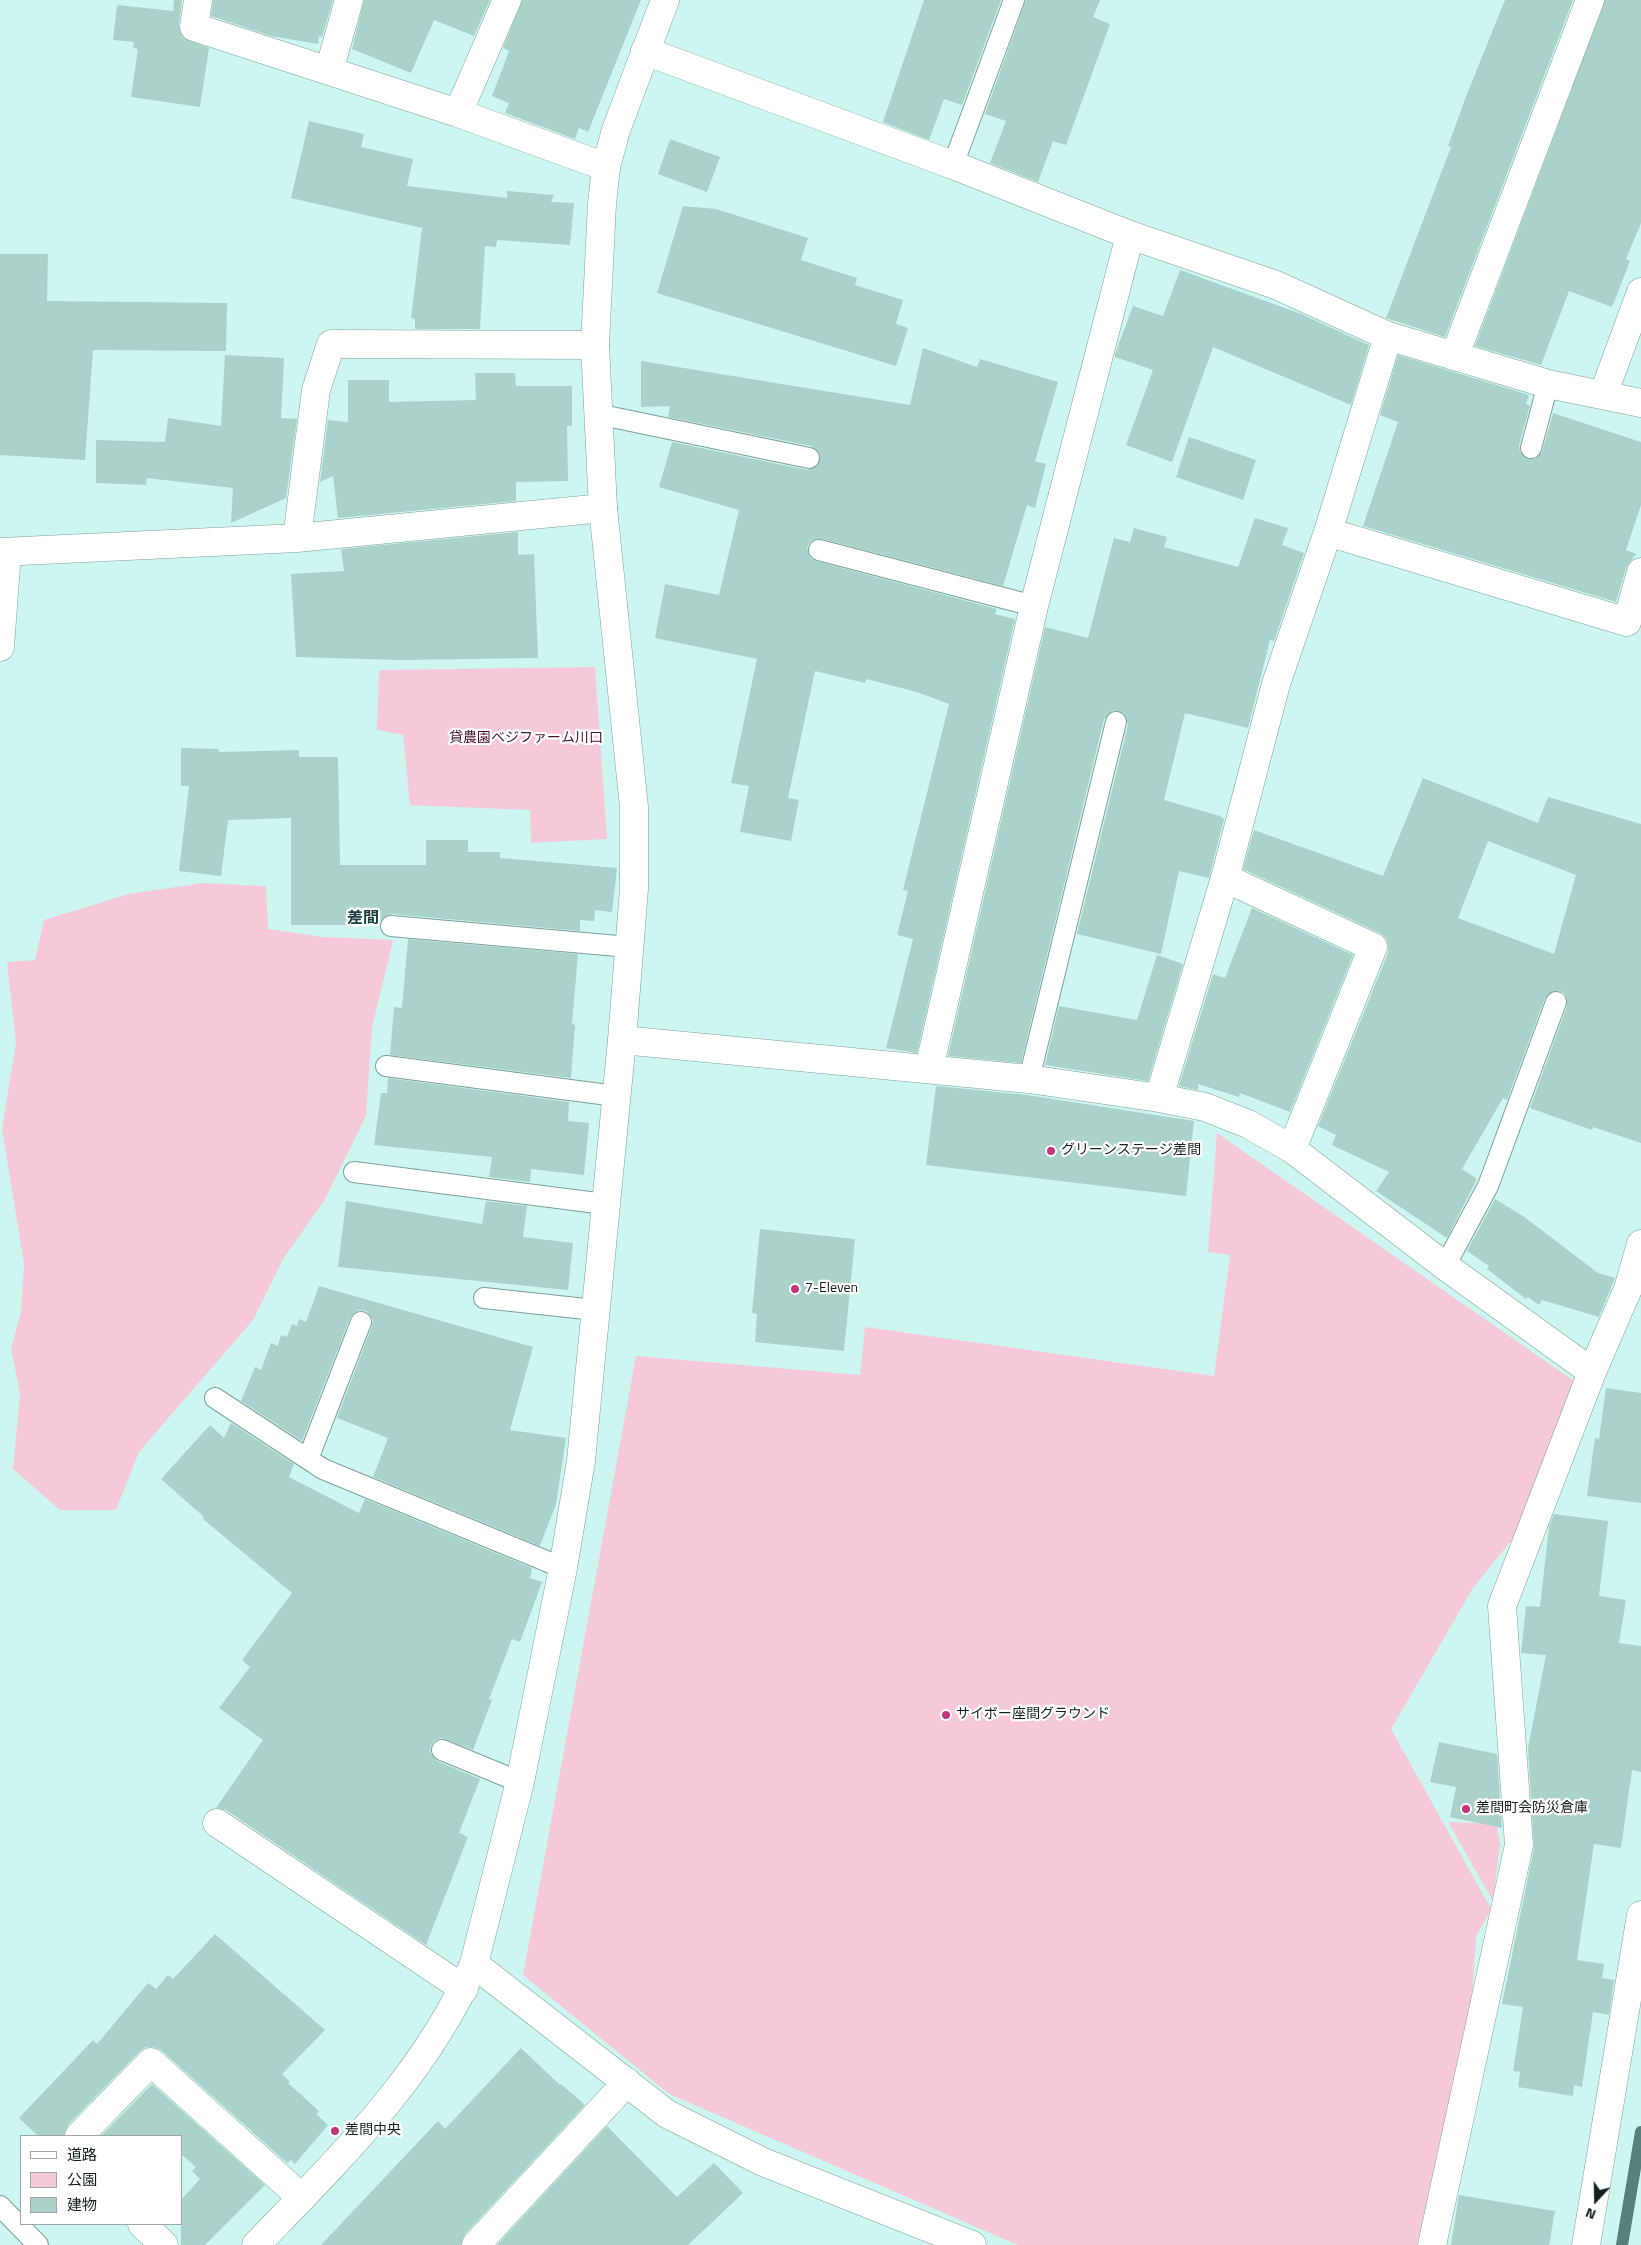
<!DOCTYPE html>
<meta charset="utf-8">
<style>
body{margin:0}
#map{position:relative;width:1641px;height:2245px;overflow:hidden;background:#cef6f0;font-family:"Titillium Web","Noto Sans JP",sans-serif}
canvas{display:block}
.legend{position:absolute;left:20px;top:2135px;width:162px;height:90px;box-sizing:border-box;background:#fff;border:1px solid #a0a6a5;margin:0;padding:6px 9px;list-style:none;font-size:15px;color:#12211f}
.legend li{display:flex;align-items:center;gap:10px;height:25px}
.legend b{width:25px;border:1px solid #a0a6a5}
.north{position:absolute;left:1571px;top:2175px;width:50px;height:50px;-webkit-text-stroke:4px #fff;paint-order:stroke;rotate:201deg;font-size:14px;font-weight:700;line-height:20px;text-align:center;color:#12211f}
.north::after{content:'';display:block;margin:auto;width:18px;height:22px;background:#12211f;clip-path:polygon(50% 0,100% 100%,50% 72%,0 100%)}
</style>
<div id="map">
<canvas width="1641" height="2245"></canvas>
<ul class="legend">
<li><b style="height:6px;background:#fff"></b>道路</li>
<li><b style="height:14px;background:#f5c9d9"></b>公園</li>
<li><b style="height:14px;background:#aad2cb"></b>建物</li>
</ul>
<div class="north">N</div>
</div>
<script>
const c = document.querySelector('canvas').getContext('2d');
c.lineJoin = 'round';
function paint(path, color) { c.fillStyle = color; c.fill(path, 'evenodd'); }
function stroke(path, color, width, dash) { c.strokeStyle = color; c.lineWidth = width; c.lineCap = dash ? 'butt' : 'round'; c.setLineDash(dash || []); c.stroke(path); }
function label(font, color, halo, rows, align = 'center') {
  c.font = font + ' "Titillium Web","Noto Sans JP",sans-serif'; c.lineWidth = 4.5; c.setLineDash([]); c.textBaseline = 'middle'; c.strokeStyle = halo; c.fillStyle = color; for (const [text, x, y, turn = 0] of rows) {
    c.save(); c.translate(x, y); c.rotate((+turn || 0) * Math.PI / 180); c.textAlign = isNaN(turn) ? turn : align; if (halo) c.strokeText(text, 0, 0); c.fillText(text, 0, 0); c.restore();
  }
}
paint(new Path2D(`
 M595,667L607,839L531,843L530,810L410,805L403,735L377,730L379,670Z
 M203,883L266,886L268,929L323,937L393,940L372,1028L366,1116L324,1201L283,1259L253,1320L139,1452L116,1510H60L13,1469L20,1394L11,1348L21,1312L24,1264L2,1129L16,1043L7,962L35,960L44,920L129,894Z
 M1217,1133L1574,1381L1514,1537L1473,1588L1391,1729L1491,1909L1476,1937L1470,2023L1417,2245H1018L669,2094L523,1975L636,1356L860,1375L865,1327L1214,1376L1230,1255L1208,1252Z
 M1448,1822L1497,1824L1500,1844L1493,1901Z`), '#f5c9d9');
stroke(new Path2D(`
 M1622,2245L1641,2132`), '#568079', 12);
paint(new Path2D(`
 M174,0H182L179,25L183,38L209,48L200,107L131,97L138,49L133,48L134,42L113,40L117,5L173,11Z
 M213,0H333L322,37L319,36L318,44L271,36L211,16Z
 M364,0H490L474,36L434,20L411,73L352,49Z
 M522,0H641L588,132L579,128L575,139L505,113L509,103L492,96L509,51L503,48Z
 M924,0H1001L962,105L944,99L929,140L883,122Z
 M1026,0H1100L1093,17L1110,24L1066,145L1053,141L1038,182L990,163L1006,121L985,114Z
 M1505,0H1573L1445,337L1386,318L1451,147L1448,146L1467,94Z
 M1605,0H1641V223L1626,259L1630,261L1612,307L1569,291L1541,365L1475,346Z
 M309,121L364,134L361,147L413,159L407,186L507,198V191L554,195L551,202L574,203L570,245L497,240L496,247L485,246L480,329H415V319L411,318L422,228L291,198Z
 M670,139L720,157L707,192L658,174Z
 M683,206L716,209L808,238L801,260L857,278L855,285L903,300L896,324L908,328L896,366L657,293Z
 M0,254H48L47,301L227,303L226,351L93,350L85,460L0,455Z
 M1180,270L1301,314L1369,345L1351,405L1213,347L1172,462L1126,445L1153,370L1115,357V354L1133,306L1163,316Z
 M923,348L977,367L980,359L1058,382L1035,461L1046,464L1035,508L1027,505L1003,586L822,539L811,541L807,547L810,558L816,561L997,609L995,614L1015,619L917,1053L886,1048L913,939L897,935L908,891L903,890L949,704L917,692L866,679L865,683L815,671L788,798L799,800L791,841L740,832L749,786L731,783L757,659L655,638L665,584L719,595L739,510L659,487L672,442L807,470L817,466L820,455L811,446L668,417L670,406L641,407V361L910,405Z
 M225,355L284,358L281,418L297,419L286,498L231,523L233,488L147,478L146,485L96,483V440L165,442L168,418L221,426Z
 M1398,355L1529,395L1526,404L1530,406L1519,445L1520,452L1528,459H1535L1542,452L1553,413L1641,442V505L1626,550L1636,554L1626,568L1616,602L1363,526L1398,422L1380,415Z
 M475,373H515L516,386H572V426H567L568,481L516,482V501L338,518L333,476L320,482L328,420L348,422V380H389V402L476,400Z
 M1189,437L1256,460L1243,500L1176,477Z
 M1255,518L1288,528L1282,545L1304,553L1274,641L1270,640L1248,728L1185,713L1164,800L1220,816L1224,819L1209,878L1179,871L1161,954L1077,934L1128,725L1124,713L1112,711L1104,719L1021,1063L948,1056L1045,627L1088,638L1114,538L1130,542L1134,528L1167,537L1164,547L1238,567Z
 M518,532V555L534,554L538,658L400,660L296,657L291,574L344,571L341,549Z
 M181,748L219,749V752L299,750V757H338L340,865H426V840H468V852H500V858L617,868L612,912L595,910L594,921L580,920V931L392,914L382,919L379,925H291V818L228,820L221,876L179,871L189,786H181Z
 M1423,778L1538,823L1548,797L1641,824V1143L1593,1127L1592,1130L1530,1108L1567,1006L1565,994L1560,991L1549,993L1545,998L1507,1100L1503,1098L1462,1169L1477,1179L1447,1238L1376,1191L1389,1172L1332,1145L1336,1135L1318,1126L1388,953V946L1386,938L1380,933L1243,869L1254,830L1383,876ZM1488,841L1576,875L1554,954L1458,918Z
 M1252,908L1353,955L1290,1112L1240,1093L1239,1097L1198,1084V1090L1179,1086L1213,974L1225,978Z
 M408,939L578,954L572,1024L575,1025L571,1078L390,1055L394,1007L402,1008Z
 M1157,955L1183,964L1148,1081L1045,1065L1059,1006L1137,1020Z
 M388,1078L569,1102L568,1121L589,1123L584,1175L531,1169L530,1182L489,1177L492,1157L374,1145L381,1093H387Z
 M936,1086L1027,1095L1194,1121L1186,1196L926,1165Z
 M1495,1199L1523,1216L1598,1273L1615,1278L1599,1317L1542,1300L1539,1305L1528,1297L1526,1299L1487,1269L1489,1266L1467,1251Z
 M346,1201L482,1224L486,1201L527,1206L523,1237L573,1243L568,1290L338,1267Z
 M760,1229L855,1239L844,1351L755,1342L757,1314L752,1313Z
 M319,1286L533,1347L510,1430L566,1438L556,1504L540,1546L373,1477L388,1438L337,1418L372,1326L373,1320L366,1311L359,1310L350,1318L302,1441L241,1401L255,1367L261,1370L271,1343L278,1346L281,1335L287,1337L292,1324L297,1326L299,1319L306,1322Z
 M1606,1388L1641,1393V1503L1587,1496L1595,1438L1599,1439Z
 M231,1423L294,1464L289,1477L359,1513L365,1499L532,1568L530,1578L542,1582L520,1642L512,1639L489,1699L492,1700L473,1750L441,1738L434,1741L431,1746L430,1752L437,1761L480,1779L459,1833L468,1837L426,1945L226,1810L216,1808L263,1740L219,1708L250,1667L242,1660L292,1593L203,1519L204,1517L161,1479L210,1425L224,1438Z
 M1554,1514L1608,1521L1599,1596L1626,1600L1619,1643L1641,1646V1772L1632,1770L1621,1848L1594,1844L1577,1960L1604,1964L1602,1978L1614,1980L1609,2015L1593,2012L1582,2087L1574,2085L1573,2096L1518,2087L1520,2072L1513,2071L1523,2007L1502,2004L1534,1848L1528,1748L1546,1655L1521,1653L1526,1606L1540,1607L1549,1527Z
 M1439,1742L1497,1754L1502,1828L1450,1817L1456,1787L1430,1782Z
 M215,1934L325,2030L282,2074L290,2082L288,2083L319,2111L316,2114L328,2125L295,2164L291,2160L287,2163L161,2050L154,2047H146L140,2051L68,2125L64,2136H38L19,2118L93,2040L97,2044L148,1983L156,1989L168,1975L173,1979Z
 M521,2048L560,2085L561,2084L585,2105L465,2234L461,2245H321L438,2121L445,2129Z
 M152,2084L265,2185L205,2245H181V2200L200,2179L192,2171L196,2167L181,2154V2136H101Z
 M607,2126L677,2197L714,2163L743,2193L688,2245H497Z
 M1459,2195L1555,2211L1549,2245H1451Z`), '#aad2cb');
const lane = new Path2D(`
 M953,165L1014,0
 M597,414L809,458
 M1531,448L1548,384
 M819,550L1034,606
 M391,926L629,947
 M386,1066L616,1096
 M1029,1079L1116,722
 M354,1172L605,1204
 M1445,1266L1488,1186L1556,1002
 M484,1298L595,1310
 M215,1398L323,1469L563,1568
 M308,1459L361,1322
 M442,1750L520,1782
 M0,2206L38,2245`);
const street = new Path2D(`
 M198,0L194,27L458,113L606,167
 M645,51L953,165L1130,235L1276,285L1388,336L1548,384L1641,403
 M329,71L349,0
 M458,113L507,0
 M1455,355L1590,0
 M1603,395L1641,292
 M1328,532L1627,622L1641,572
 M297,538L316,390L331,344L595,345
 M0,552L297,538L603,508
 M0,647L7,552
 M1225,878L1373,947L1292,1149
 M622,1040L1029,1079L1159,1098L1205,1107L1248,1124L1292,1149L1445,1266L1592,1372
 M929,1069L1034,606L1130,235
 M1159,1098L1225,878L1276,684L1328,532L1388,336
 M217,1823L464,1989
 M474,1964L667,2114L763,2162L972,2245
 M79,2136L151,2062L302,2198
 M142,2224L164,2245
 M476,2245L627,2082
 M1432,2245L1519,1845L1502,1606L1592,1372L1628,1289L1641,1244
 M1586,2245L1641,1915`);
const secondary = new Path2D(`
 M256,2245C338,2160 427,2074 474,1964L520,1782L563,1568L581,1461L622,1040L634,889V807L603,508L595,345L602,204L606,167L616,130L665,0`);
stroke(lane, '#7ba19b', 22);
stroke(street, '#7ba19b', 29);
stroke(secondary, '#7ba19b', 29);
stroke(lane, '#fff', 20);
stroke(street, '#fff', 28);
stroke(secondary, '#fff', 28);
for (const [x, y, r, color] of [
 [1051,1151,5,"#bd377a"],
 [795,1289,5,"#bd377a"],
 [946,1715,5,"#bd377a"],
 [1466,1809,5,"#bd377a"],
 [335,2131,5,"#bd377a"]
]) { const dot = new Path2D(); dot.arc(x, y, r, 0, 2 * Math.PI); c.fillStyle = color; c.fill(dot); stroke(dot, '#fff', 2); }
label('14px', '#49132d', '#fff', [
 ["貸農園ベジファーム川口",526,739]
]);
label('14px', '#12211f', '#fff', [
 ["グリーンステージ差間",1061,1151],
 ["7-Eleven",805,1289],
 ["サイボー座間グラウンド",956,1715],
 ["差間町会防災倉庫",1476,1809],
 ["差間中央",345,2131]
], 'left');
label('bold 16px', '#1c403b', '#fff', [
 ["差間",363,919]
]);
</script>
